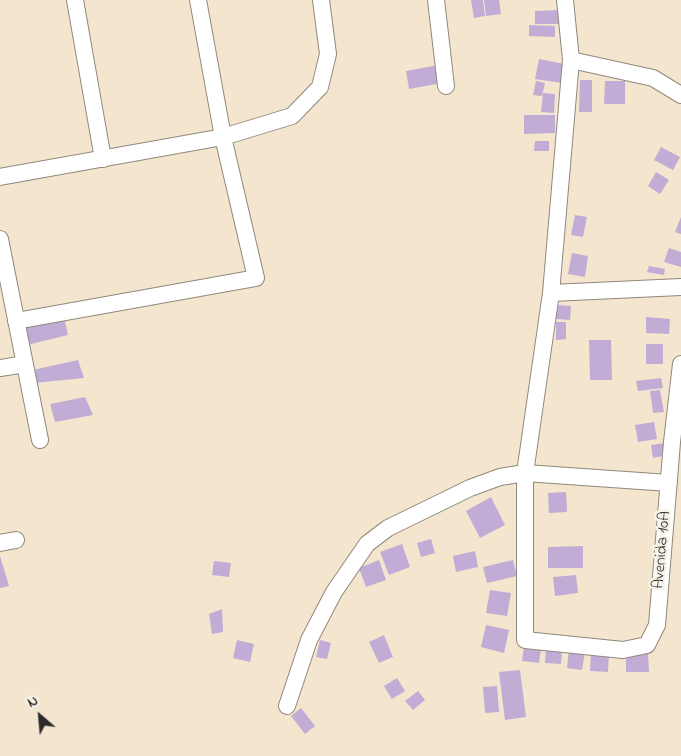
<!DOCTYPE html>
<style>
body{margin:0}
#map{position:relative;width:681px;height:756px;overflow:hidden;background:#f4e5ce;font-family:"Indie Flower",sans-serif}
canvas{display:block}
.north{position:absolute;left:15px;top:691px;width:50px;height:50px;-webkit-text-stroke:4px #f7f3e8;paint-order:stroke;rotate:333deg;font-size:14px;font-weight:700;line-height:20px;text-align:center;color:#2b2b2b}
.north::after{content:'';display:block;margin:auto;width:18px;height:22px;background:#2b2b2b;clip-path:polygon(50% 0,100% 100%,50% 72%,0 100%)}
</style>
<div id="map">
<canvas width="681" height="756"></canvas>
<div class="north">N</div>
</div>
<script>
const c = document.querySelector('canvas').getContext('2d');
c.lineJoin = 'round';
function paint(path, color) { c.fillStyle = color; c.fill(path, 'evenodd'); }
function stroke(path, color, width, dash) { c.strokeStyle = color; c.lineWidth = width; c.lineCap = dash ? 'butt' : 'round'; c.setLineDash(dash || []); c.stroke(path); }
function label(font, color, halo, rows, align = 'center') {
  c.font = font + ' "Indie Flower",sans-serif'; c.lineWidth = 5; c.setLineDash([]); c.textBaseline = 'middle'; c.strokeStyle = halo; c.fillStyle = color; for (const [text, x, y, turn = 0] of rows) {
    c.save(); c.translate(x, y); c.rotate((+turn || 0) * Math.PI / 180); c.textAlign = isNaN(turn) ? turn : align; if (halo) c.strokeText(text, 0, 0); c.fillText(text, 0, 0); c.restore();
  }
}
paint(new Path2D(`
 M471,0H483L485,16L474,18Z
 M484,0H499L501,14L486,16Z
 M559,10V24H535V11Z
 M529,25L555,26V37L529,36Z
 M539,59L565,64L562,83L535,79Z
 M439,65L442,83L409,89L406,71Z
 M580,80H592V112H579Z
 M536,81L545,83L542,96L533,95Z
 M605,81H625V104H604Z
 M543,93L555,94L554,113L541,112Z
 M524,115H555V133L524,134Z
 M535,141H549V151H534Z
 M661,147L680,157L673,170L654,160Z
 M656,172L669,180L660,194L648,186Z
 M575,215L587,217L583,237L571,235Z
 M681,217V234L675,232Z
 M669,248L681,252V267L664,262Z
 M572,253L588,256L585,277L568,274Z
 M649,266L665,269L664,275L647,272Z
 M558,305L571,306L570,320L556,319Z
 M64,317L68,335L27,345L23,327Z
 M646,317L670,319L669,334L646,333Z
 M556,322H566V339L556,340Z
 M589,340H611L612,380H590Z
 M646,344H663V364H646Z
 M78,360L84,378L34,383L33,370Z
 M661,378L663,388L638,391L636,381Z
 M660,390L664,412L653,413L650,391Z
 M85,397L93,415L55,422L50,404Z
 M654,422L657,439L638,442L635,425Z
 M665,443L668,455L653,458L651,445Z
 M566,492L567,512L549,513L548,493Z
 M491,497L505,525L480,538L466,511Z
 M431,539L435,553L421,557L417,543Z
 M402,544L410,567L389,575L380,552Z
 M583,546V568H548V547Z
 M475,551L478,567L456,572L453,556Z
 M0,556L9,586L0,588Z
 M379,560L386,580L366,587L359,568Z
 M513,560L517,576L487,583L483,567Z
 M214,561L231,563L229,577L212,575Z
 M576,575L578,593L555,596L553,577Z
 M490,590L511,593L507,616L486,613Z
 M222,609L223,632L212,634L209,614Z
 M486,625L509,630L504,653L481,647Z
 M384,635L393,657L379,663L369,642Z
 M237,640L254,644L250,662L233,658Z
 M320,640L331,643L327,659L316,657Z
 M524,647L541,649L539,663L522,661Z
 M546,648L562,650L561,664L545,663Z
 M569,650L585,652L582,670L567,668Z
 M591,652L609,653L608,672L590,671Z
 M648,653L649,672H626V654Z
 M520,670L526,717L505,720L499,672Z
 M397,678L405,691L392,699L384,686Z
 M497,686L499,712L485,713L483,687Z
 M418,691L425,700L413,710L405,701Z
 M301,708L315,726L305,734L291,716Z`), '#c1acd6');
const minor = new Path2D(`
 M75,0L103,159
 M436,0L446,86
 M565,0L571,60L551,293L525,473V640L623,650L647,645L657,625L672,442L681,364
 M571,60L653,78L681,95
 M0,177L223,137L292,116L320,87L328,54L321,0
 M0,239L40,440
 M551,293L681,287
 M16,321L256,278L223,137L198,0
 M0,368L25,364
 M0,543L16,540
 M287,706L309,640L334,592L367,544L388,528L470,488L500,477L525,473L669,483`);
stroke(minor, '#90887c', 18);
stroke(minor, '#fff', 16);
label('16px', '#2b2b2b', '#f7f3e8', [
 ["Avenida 10A",663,550,-85]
]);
</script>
